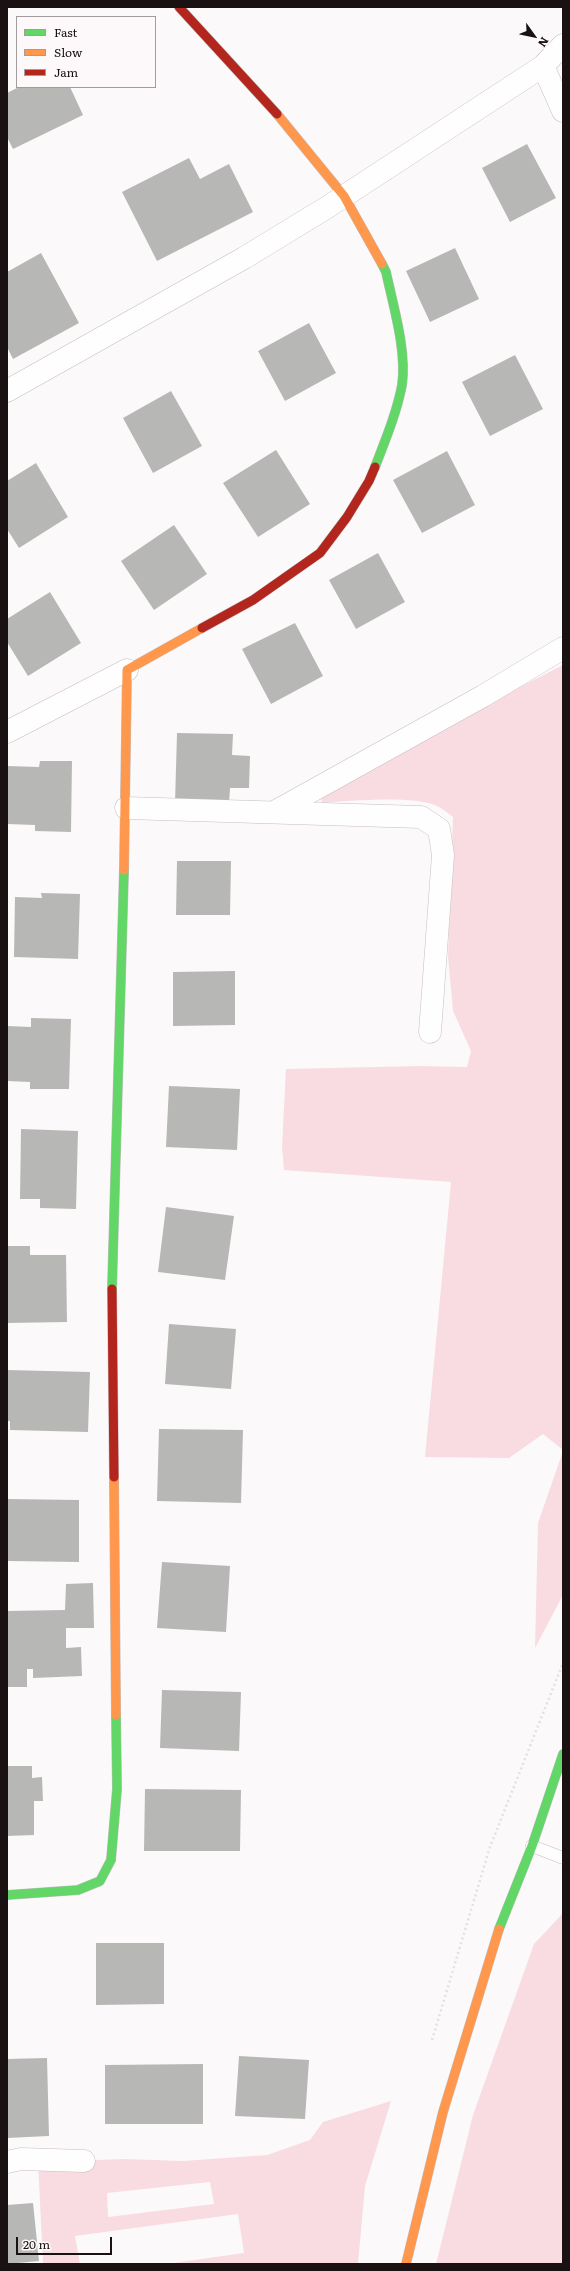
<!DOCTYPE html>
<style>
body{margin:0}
#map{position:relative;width:570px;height:2271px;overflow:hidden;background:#fcf9fa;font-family:Literata,serif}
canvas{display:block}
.frame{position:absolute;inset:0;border:8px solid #191112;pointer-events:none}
.legend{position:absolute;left:16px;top:16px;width:140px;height:72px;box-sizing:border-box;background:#fdf8f9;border:1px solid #a29c9d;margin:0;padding:5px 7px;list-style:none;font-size:12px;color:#191112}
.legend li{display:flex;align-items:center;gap:8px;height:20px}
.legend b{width:20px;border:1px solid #a29c9d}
.north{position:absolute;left:514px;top:16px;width:40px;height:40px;-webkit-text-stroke:3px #fdf8f9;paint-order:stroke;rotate:123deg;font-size:11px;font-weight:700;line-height:16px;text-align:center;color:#191112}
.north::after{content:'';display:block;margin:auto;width:14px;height:18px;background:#191112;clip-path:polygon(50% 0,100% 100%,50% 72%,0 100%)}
.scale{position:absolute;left:16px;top:2237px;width:96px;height:18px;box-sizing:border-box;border:2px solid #191112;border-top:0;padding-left:5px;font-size:12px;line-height:14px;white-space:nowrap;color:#191112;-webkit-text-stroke:3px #fdf8f9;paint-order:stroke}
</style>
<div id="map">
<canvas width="570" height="2271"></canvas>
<div class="frame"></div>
<ul class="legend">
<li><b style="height:5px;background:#63d668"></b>Fast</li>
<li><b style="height:5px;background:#ff974d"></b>Slow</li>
<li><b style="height:5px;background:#b3261e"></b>Jam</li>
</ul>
<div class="north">N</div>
<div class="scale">20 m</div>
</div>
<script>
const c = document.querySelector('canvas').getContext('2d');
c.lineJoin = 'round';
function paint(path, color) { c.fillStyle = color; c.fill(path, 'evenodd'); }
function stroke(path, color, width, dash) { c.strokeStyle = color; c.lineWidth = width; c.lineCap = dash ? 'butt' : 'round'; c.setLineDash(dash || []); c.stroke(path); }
paint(new Path2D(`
 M563,665V1450L543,1434L509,1458L425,1457L451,1182L284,1170L282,1147L286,1069L420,1066L467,1067L471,1051L453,1011L448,956L453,817C448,813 443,809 437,806C413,795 349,801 322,803L321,796L434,731Z
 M563,1451V1595L535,1648L538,1523Z
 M563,1913V2264H436L473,2115L534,1944Z
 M391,2101L365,2186L358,2264H166L244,2253L238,2214L75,2236L80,2264H38L43,2263L38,2162L125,2159L183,2161L267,2155L310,2140L323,2122ZM210,2182L214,2204L108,2217L107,2193Z`), '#f9dce2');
paint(new Path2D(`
 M19,87H70L83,115L13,149L7,137V93Z
 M527,144L556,198L510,222L482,168Z
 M189,158L200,179L229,164L253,212L157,261L122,192Z
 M455,248L479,299L430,322L406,271Z
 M41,253L79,323L13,359L7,347V272Z
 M309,323L336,373L285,401L258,351Z
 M515,355L543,409L490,436L462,382Z
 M171,391L202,446L153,473L123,418Z
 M276,450L310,504L258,537L223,483Z
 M447,451L475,505L422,533L393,480Z
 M36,463L68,517L19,548L7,529V481Z
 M174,525L207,574L154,610L121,561Z
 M378,553L405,602L356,629L329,580Z
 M50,592L81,643L28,676L7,642V619Z
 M295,623L323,676L271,704L242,649Z
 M177,733L233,734L232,755L250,756L249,788H230L229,804L175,803Z
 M40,761H72L71,832L35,831V825L7,824V766L39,767Z
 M177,861H231L230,915H176Z
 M41,893L80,894L78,959L14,957L15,897L42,898Z
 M235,971V1025L173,1026V972Z
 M31,1018L71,1019L69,1089H30V1082L7,1081V1026L31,1027Z
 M169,1086L240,1089L237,1150L166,1147Z
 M21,1129L78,1131L76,1209L40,1208V1199H20Z
 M166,1207L234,1216L225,1280L158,1272Z
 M7,1246H30V1255H66L67,1322L7,1323Z
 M169,1324L236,1329L231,1389L165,1384Z
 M7,1370L90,1372L88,1432L10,1430V1421H7Z
 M159,1429L243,1430L241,1503L157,1501Z
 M7,1499L79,1500V1562L7,1561Z
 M162,1562L230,1566L226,1632L157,1628Z
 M93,1583L94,1628H66V1648L81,1647L82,1676L33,1678V1669H27V1687H7V1611L65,1610L66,1584Z
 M162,1690L241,1692L239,1751L160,1748Z
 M7,1766H32V1778L42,1777L43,1801H34V1835L7,1836Z
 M145,1789L241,1790L240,1851H144Z
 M96,1943H164V2004L96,2005Z
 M239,2056L309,2060L305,2119L235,2116Z
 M47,2058L49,2136L7,2138V2059Z
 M203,2064V2124H105V2065Z
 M33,2203L39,2261L7,2264V2205Z`), '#b7b8b5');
const lane = new Path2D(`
 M532,1846L563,1858`);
const street = new Path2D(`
 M543,66L563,111
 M7,391L244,258L326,208L543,66L563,45
 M7,732L127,670
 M126,808L421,817L439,829L443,855L430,1032
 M276,811L483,696L563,648
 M7,2162L21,2159L84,2161`);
const fast = new Path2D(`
 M375,467C385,441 397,412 402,385C407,351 393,305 386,272L382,264
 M112,1289L124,870
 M7,1895L78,1890L100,1881L111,1860L117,1789L116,1715
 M499,1929L532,1846L563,1754`);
const slow = new Path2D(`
 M277,114L344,196L382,264
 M124,870L127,670L202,628
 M114,1477L116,1715
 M406,2264L443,2112L499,1929`);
const jam = new Path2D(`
 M179,7L277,114
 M202,628L253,600L320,553L347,517L369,481L375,467
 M112,1289L114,1477`);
stroke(lane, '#c4bfc0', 13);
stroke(street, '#c4bfc0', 23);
stroke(fast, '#c4bfc0', 10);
stroke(slow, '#c4bfc0', 10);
stroke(jam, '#c4bfc0', 10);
stroke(new Path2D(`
 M432,2040L490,1847L563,1663`), '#e2e0e0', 2.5, [2, 3]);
stroke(lane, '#fffefe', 12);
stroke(street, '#fffefe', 22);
stroke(fast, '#63d668', 9);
stroke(slow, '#ff974d', 9);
stroke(jam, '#b3261e', 9);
</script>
